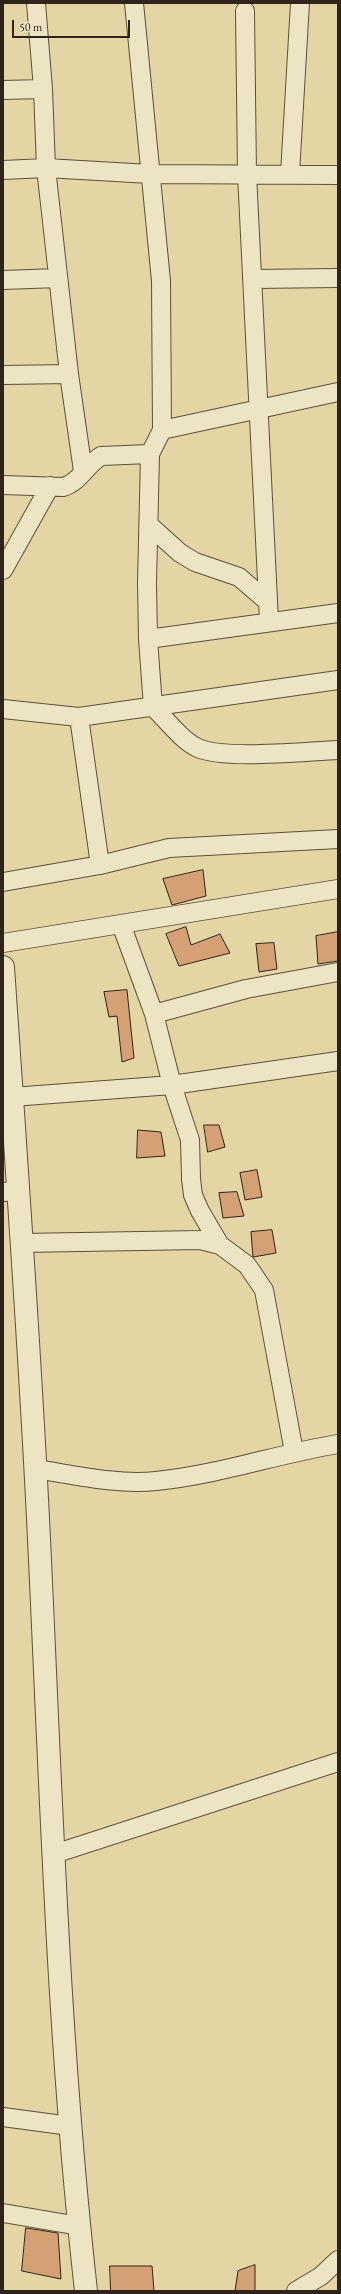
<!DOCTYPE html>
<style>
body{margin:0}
#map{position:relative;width:341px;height:2294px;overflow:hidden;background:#e3d5a4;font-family:"EB Garamond",serif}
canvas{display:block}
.frame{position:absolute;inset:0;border:4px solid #2f231a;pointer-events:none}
.scale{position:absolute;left:12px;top:20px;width:118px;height:18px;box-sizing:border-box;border:2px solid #2f231a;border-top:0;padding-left:5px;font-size:12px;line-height:14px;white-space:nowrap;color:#2f231a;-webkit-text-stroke:3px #ede4c4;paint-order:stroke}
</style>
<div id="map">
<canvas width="341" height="2294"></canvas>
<div class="frame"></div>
<div class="scale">50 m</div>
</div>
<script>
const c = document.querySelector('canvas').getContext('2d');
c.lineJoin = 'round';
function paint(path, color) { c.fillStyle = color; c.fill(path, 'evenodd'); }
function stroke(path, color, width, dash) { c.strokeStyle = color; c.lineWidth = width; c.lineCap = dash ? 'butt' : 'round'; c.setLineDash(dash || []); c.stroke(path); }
const building = new Path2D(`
 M203,870L206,896L172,905L163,879Z
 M186,927L191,945L220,934L230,953L179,966L166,934Z
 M338,932V961L318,964L316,936Z
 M274,943L277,969L259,972L256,944Z
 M127,990L134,1058L122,1062L117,1016L109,1017L104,992Z
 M204,1125H219L225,1147L208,1152Z
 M138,1130L161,1132L165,1156L137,1158Z
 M257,1170L262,1197L245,1200L240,1173Z
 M237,1192L244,1216L223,1218L219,1193Z
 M272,1230L276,1253L253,1257L251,1232Z
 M26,2228L58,2233L61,2279L22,2271Z
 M255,2265V2291H235L238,2271Z
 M110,2266H152L154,2291H111Z`);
paint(building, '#d6a075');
stroke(building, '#2f231a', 1);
const minor = new Path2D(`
 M36,3L43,89L46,168L69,374L83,471
 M134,3L161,281L162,430L150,454L147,583L148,639L153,707C167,720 181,740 198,748C224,760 307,751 338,750
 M245,11L247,174L269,621
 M3,90L43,89
 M3,170L46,168L150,174L338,175
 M290,174L300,3
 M253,279L338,278
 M3,280L58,278
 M3,375L69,374
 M162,430L338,392
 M3,485L63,487C79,483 86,465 101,456L150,454
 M149,525L180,553L195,562L239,577L268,602
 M3,570L50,486
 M148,639L338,613
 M3,709L79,717L338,680
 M79,717L100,865
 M3,882L100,865L169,848L338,839
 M121,924L154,1014L172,1085L190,1140L191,1179L193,1195L200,1211L220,1245
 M3,943L338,889
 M154,1014L246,989L338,972
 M12,1097L172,1085L338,1061
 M3,1192L18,1191
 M21,1243L200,1240L220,1245L247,1265L264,1290L294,1452
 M36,1469C75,1475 117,1485 156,1481C218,1475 277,1454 338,1444
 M54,1854L338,1762
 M3,2117L70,2126
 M3,2213L79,2226
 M296,2291L321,2276L338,2260`);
const tertiary = new Path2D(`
 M3,967C16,1157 30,1348 39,1539C51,1790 58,2041 86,2291`);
stroke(minor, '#5c503c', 20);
stroke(tertiary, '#5c503c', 24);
stroke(minor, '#ede4c4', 18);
stroke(tertiary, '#ede4c4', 22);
</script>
